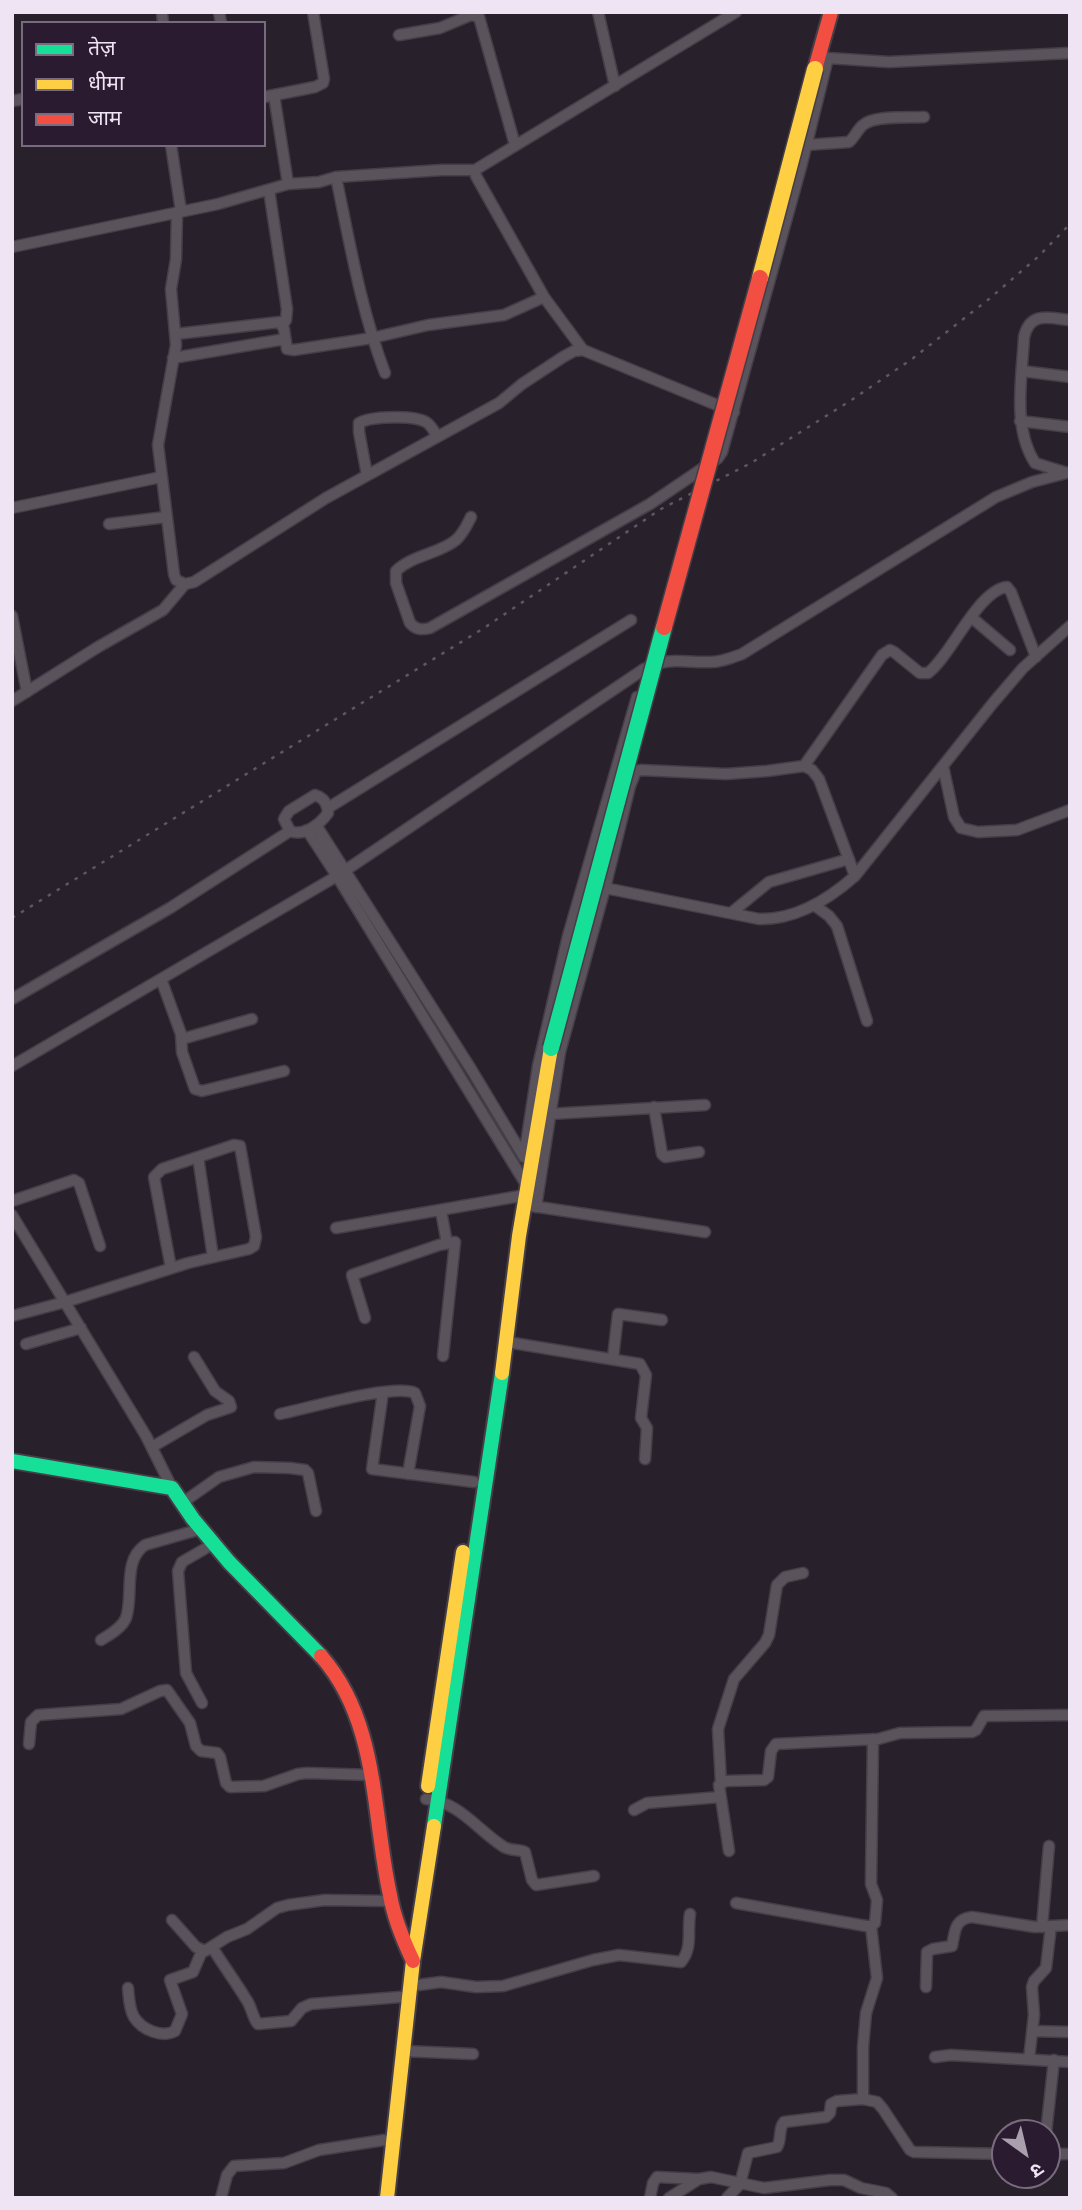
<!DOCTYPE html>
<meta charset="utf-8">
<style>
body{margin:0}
#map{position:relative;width:1082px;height:2210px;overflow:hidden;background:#28202b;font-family:Cabin,"Noto Sans Devanagari",sans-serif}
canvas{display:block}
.frame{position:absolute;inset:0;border:14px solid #efe4f3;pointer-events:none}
.legend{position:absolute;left:21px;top:21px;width:245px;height:126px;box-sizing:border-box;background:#2b1b30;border:2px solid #796b7e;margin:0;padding:9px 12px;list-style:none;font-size:21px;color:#efe4f3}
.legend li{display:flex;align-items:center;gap:14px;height:35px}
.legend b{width:35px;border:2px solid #796b7e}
.north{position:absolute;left:991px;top:2119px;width:70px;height:70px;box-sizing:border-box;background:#2b1b30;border:2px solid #796b7e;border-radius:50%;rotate:146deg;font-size:19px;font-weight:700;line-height:28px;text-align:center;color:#efe4f3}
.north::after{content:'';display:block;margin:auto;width:24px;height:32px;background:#a99fad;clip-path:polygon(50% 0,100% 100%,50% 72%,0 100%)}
</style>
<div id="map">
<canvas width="1082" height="2210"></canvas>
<div class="frame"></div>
<ul class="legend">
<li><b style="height:9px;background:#16e098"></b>तेज़</li>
<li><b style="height:9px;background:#ffcf43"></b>धीमा</li>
<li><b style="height:9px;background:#f24e42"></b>जाम</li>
</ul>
<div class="north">उ</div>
</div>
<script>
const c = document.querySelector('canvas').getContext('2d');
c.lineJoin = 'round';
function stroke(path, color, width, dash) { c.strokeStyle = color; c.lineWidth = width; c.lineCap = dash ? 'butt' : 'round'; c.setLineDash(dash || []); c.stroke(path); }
const street = new Path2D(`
 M162,12L163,23
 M219,12L221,23
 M598,12L615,86
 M399,35L440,28L471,15L479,17L515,145
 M823,56L828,58L889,62L1070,53
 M274,95L288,184
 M264,97L315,87L323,83L324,79L313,12
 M12,101L23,99
 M171,145L181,211
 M806,145L849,142C855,137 857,130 863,125C874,115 910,118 924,117
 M336,177C350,244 361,310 385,373
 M269,190L287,309L286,320L282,326
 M177,212L176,259L171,289L176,345L158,445L174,574L176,580L185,584L194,582L326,498L499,403L522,384L563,357L574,351L583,350L734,412
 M12,247L218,204L288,184L319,182L336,177L442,170H475
 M176,334L280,322L284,329L287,349L294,350L372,338L428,325L504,315L544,297
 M583,350L544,297L476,176L475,170L736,12
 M173,358L285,339
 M1022,371L1070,377
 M1020,421L1070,427
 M1064,472L1035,463C1012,427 1022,378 1024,337C1030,311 1049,318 1070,320
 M367,475L359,432V423C371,416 414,415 426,422C431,425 434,431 437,436
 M12,508L161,477
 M471,517C467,525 463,534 456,540C439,554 412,555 396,571V583L410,623C416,630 422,630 430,628L650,504L718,458L722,452L801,167L828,58
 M109,524L166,517
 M12,616L27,692
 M971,617L1010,650
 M12,701L98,647L163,610L185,584
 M804,766L882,655L890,650L894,652L920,673H928C951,656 978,590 1007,587L1011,592L1036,657
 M943,766L954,817L961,828L978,832L1017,830L1070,810
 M315,795C324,798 327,803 328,813C320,824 304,837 290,831L284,819L289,811Z
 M328,808L631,620
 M316,825L471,1069L524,1157
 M307,830L337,876L527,1186
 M605,888L759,919C795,920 829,899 855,876L993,703L1023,668L1070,626
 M814,905L829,916L837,926L867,1021
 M731,913L769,882L849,859
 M161,979L181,1034L182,1052L195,1089L202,1091L284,1071
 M12,999L170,908L290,831
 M182,1039L252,1019
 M12,1066L337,876L644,669C669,656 684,663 710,662C722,662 731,658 742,654L996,497L1032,482L1070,472
 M654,1107L662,1154L665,1157L699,1152
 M549,1114L705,1105
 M198,1157L213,1257
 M524,1157L538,1066L568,936L637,697
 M12,1201L74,1180L79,1183L100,1246
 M532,1206L705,1232
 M536,1207L560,1052L605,888L630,786L636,771L641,770L726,774L767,771L804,766L812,770L819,779L855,876
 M441,1211L447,1243
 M12,1215L146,1436L172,1488
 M336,1228L526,1195
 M12,1316L65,1302L188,1263L249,1249L254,1246L256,1237L240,1146L234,1145L162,1169L154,1177L171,1268
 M365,1318L352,1275L439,1245L455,1242L443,1356
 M507,1342L640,1364L646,1375L641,1418L647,1428L645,1459
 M26,1344L81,1328
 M613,1358L618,1314L662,1320
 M383,1392L372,1469L474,1482
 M280,1414C305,1409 395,1383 415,1393L420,1406L408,1474
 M152,1447L207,1415L231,1407L229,1401L215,1391L194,1357
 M182,1503L219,1477L254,1467L290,1468L305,1470L308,1473L316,1511
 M101,1640C109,1635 122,1628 126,1618C134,1595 122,1561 145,1545L201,1529
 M202,1703L186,1673L178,1571L182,1562L213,1544
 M29,1744L31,1722L38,1715L121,1709L160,1691L167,1690L190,1723L196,1746L201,1751L217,1753L220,1757L226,1783L230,1787L264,1786L298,1774L307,1773L372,1775
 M721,1783L718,1729L734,1679L765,1643L769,1635L777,1585L785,1577L803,1573
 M426,1799C460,1802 477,1830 504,1847C511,1851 519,1849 525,1852L532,1880L536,1885L594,1876
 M634,1810L647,1803L720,1797
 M729,1851L719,1785L726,1781L764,1780L768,1777L771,1751L776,1744L878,1739L900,1733L972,1732L976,1730L984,1716L1070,1715
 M736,1903L866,1926H871L875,1923L877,1900L871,1884L873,1739
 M172,1920L196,1947L205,1951L227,1937L247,1929L277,1908L288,1905L325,1900L390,1901
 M1042,1927L1049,1846
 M212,1947C223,1965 235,1981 246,1999C252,2007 252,2017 258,2024L291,2021L302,2008L311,2004L400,1997
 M411,1986L441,1982L476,1987L503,1986L593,1960L619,1955L681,1962C693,1948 687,1931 690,1914
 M926,1987L927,1952L933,1949L952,1946C955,1932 954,1919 972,1917L1035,1927L1070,1925
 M128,1988C129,1997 129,2009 134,2017C142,2030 162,2038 175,2031L182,2014L170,1980L193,1972L202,1951
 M1033,2031L1070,2032
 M404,2051L473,2054
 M935,2057L951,2055L1070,2062
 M1029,2059L1034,2015L1032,1987L1034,1981L1046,1968L1051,1926
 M863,2099V2047L866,2013L877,1978L871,1926
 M1046,2133L1054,2060
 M1047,2154H1070
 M221,2198L227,2175L234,2166L284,2163L319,2150L384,2140
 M650,2198L653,2183L657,2177L698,2179
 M669,2198L699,2179L711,2177L764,2188L830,2180H844L861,2188L886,2193L892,2198
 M727,2198L740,2184L748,2153L777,2147C782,2139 778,2129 784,2122L826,2117L830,2113L831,2104L837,2101L863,2099L877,2102L883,2109L910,2150L914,2152L1005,2154`);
const fast = new Path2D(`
 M12,1461L172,1488L193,1519L229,1562L321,1656
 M434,1826L502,1373`);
const slow = new Path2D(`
 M502,1373L519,1236L551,1048
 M428,1786L463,1552
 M387,2198L413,1961L434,1826`);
const jam = new Path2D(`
 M815,69L831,12
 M321,1656C379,1722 372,1814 390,1895C394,1918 403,1940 413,1961`);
stroke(street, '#453e48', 13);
stroke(fast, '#453e48', 18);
stroke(slow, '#453e48', 18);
stroke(jam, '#453e48', 18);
stroke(street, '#5a535c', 10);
stroke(fast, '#16e098', 14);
stroke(slow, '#ffcf43', 14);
stroke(jam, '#f24e42', 14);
stroke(new Path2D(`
 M12,918L484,628L661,509L751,463L850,401L912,359L989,299L1039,256L1070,224`), '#5e5760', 2.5, [3.5, 7]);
const fastBridge = new Path2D(`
 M551,1048L664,627`);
const slowBridge = new Path2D(`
 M760,278L815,69`);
const jamBridge = new Path2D(`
 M664,627L760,278`);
stroke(fastBridge, '#453e48', 19, []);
stroke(slowBridge, '#453e48', 19, []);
stroke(jamBridge, '#453e48', 19, []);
stroke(fastBridge, '#16e098', 16);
stroke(slowBridge, '#ffcf43', 16);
stroke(jamBridge, '#f24e42', 16);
</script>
